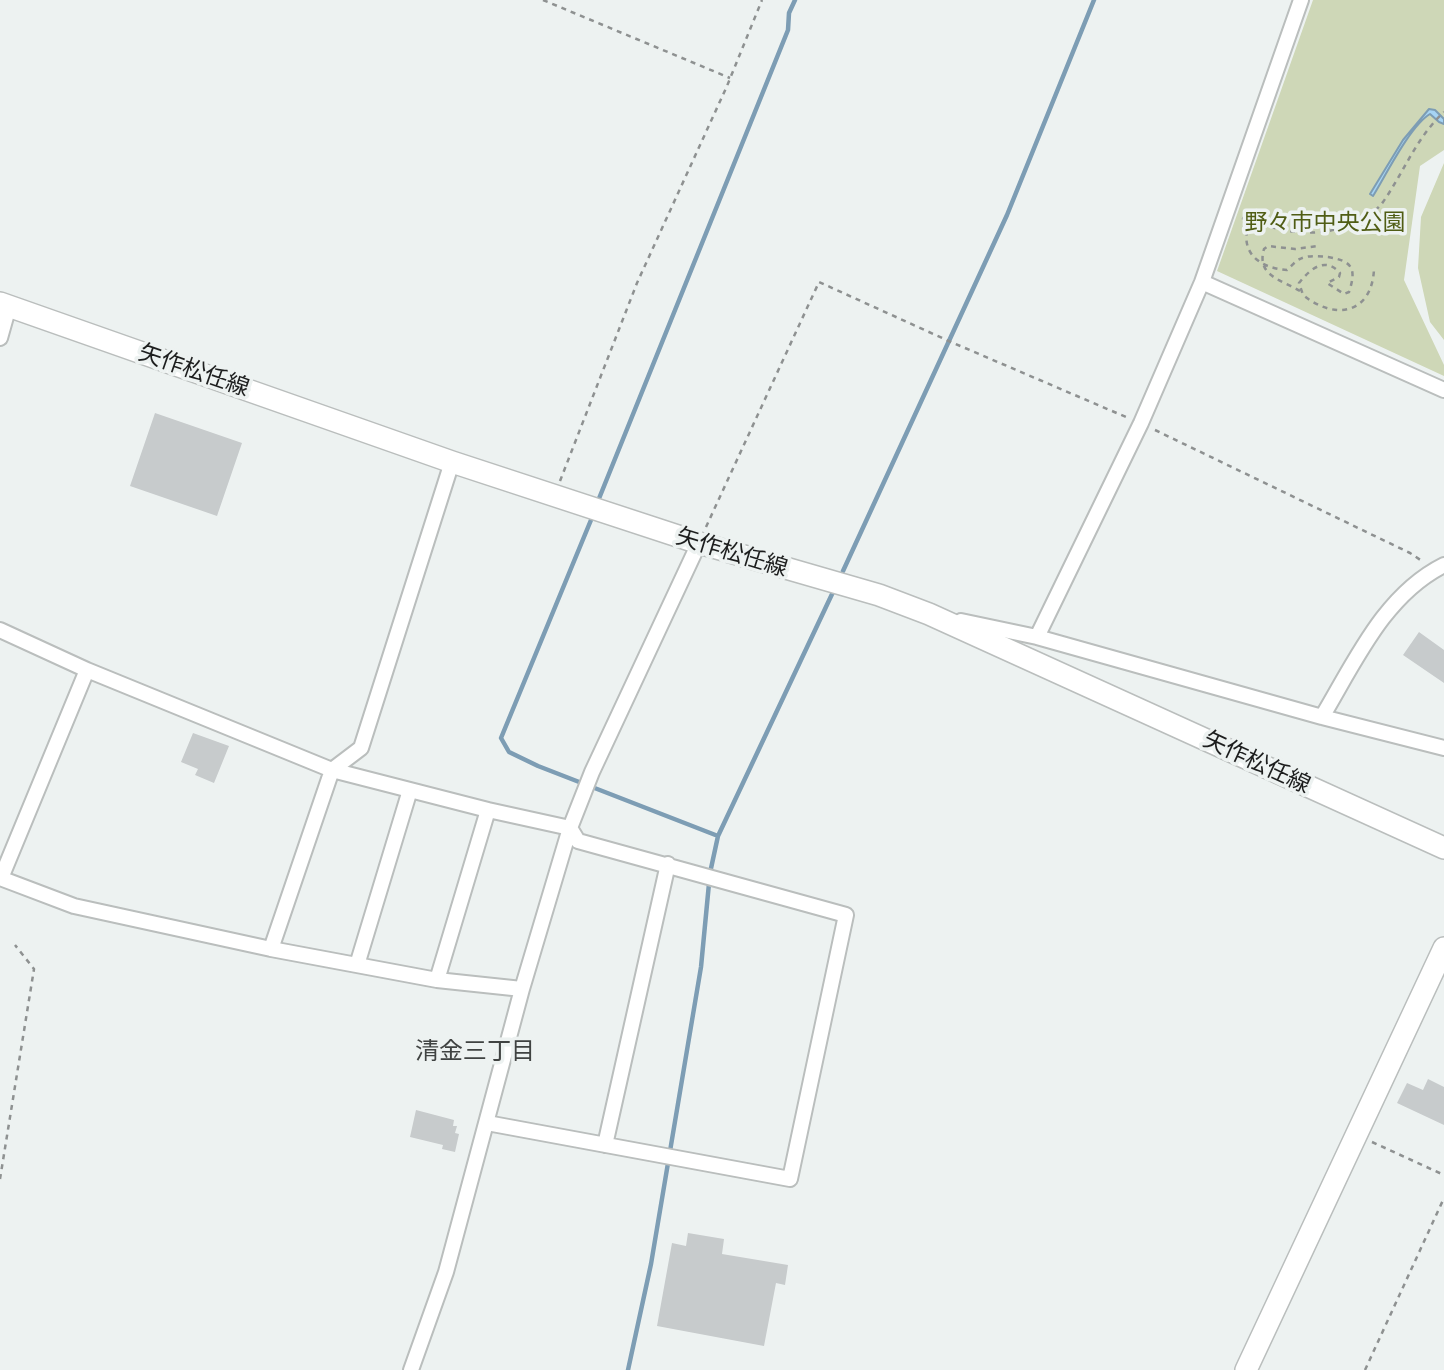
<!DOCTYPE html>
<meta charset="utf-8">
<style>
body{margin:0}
canvas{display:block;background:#edf2f1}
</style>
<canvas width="1444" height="1370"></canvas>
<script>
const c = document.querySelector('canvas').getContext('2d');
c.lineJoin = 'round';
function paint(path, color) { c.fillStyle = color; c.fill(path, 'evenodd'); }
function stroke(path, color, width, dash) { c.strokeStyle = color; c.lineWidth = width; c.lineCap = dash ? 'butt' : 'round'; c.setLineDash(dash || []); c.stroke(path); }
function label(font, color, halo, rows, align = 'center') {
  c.font = font + ' Ubuntu,"Noto Sans JP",sans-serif'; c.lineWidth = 7; c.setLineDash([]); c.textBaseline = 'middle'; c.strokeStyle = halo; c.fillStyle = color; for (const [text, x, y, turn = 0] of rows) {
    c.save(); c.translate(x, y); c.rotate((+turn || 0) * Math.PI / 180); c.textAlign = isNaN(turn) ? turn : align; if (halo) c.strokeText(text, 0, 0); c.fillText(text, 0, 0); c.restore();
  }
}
paint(new Path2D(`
 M1313,0H1444V150L1420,166L1404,280L1444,365V376L1217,271Z
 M1444,163V340L1430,322L1418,268L1421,217Z`), '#ced7b7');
const water = new Path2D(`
 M1429,109L1435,110L1444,119V124L1439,122L1430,114C1410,126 1386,175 1373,196L1370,194L1403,140Z`);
paint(water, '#a6d4f4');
stroke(water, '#7d9db4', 2);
stroke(new Path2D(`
 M598,501L788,30L789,13L795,0
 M591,520L501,738L509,752L538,766L718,836
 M843,571L1007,215L1094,0
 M628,1370L651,1264L701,967L710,873L718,836L833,592`), '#7d9db4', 4.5);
paint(new Path2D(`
 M155,413L242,443L217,516L130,486Z
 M1419,632L1444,650V683L1403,655Z
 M193,733L229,746L214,783L195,775L198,769L181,762Z
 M1428,1079L1444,1087V1125L1397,1103L1407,1083L1423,1090Z
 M416,1110L454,1120L453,1126H457L455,1133L459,1134L455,1152L442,1149L443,1145L410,1137Z
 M688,1233L724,1239L722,1254L788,1265L785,1285L776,1283L764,1346L657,1326L672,1243L686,1246Z`), '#c7cbcc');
const street = new Path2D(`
 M1202,282L1444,390
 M0,338L9,306
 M452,462L361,748L332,770L271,949L437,980L522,989
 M961,621L1037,637L1141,423L1202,282L1301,0
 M0,630L87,670L332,770L488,810
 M1037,637L1322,717L1444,748
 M1322,717C1355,662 1384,595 1444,565
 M0,878L74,906L271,949
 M1,878L87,670
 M357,965L410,790
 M437,980L488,810L570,828L578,841L846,915L790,1179L487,1123
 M605,1145L668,864
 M411,1370L446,1272L522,989L570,828L592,772L699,543`);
const secondary = new Path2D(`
 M0,303L452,462L699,543L879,595L929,614L1444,848
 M1246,1370L1444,948`);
stroke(street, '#babebd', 18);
stroke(secondary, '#babebd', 24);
stroke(new Path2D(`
 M543,0L730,78
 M1242,218C1281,231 1308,239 1348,226C1360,222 1375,213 1383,202C1404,172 1416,138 1444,112
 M1250,221C1238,250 1257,268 1287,270C1291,267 1296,260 1300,259C1307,255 1320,256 1328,257C1352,261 1357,268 1349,292L1344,294L1327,283L1339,277L1340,273C1325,256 1310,269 1299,283L1303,295C1335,321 1372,314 1374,269
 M1300,291C1282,280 1256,276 1264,249L1268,246L1295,249L1318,246
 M1155,430L1410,553L1422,561
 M560,481L637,283L727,86L762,0
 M706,527L819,282L951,342L1126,417
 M1372,1142L1444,1175
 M0,1179L34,969L15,945
 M1365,1370L1444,1198`), '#8e9191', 2.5, [5, 5]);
stroke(street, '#fff', 14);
stroke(secondary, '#fff', 21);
label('23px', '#505d15', '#edf2f1', [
 ["野々市中央公園",1325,222]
]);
label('23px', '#1d1e1e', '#edf2f1', [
 ["矢作松任線",194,370,19],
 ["矢作松任線",732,552,17],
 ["矢作松任線",1257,762,25]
]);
label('24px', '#404342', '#edf2f1', [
 ["清金三丁目",475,1051]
]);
</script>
